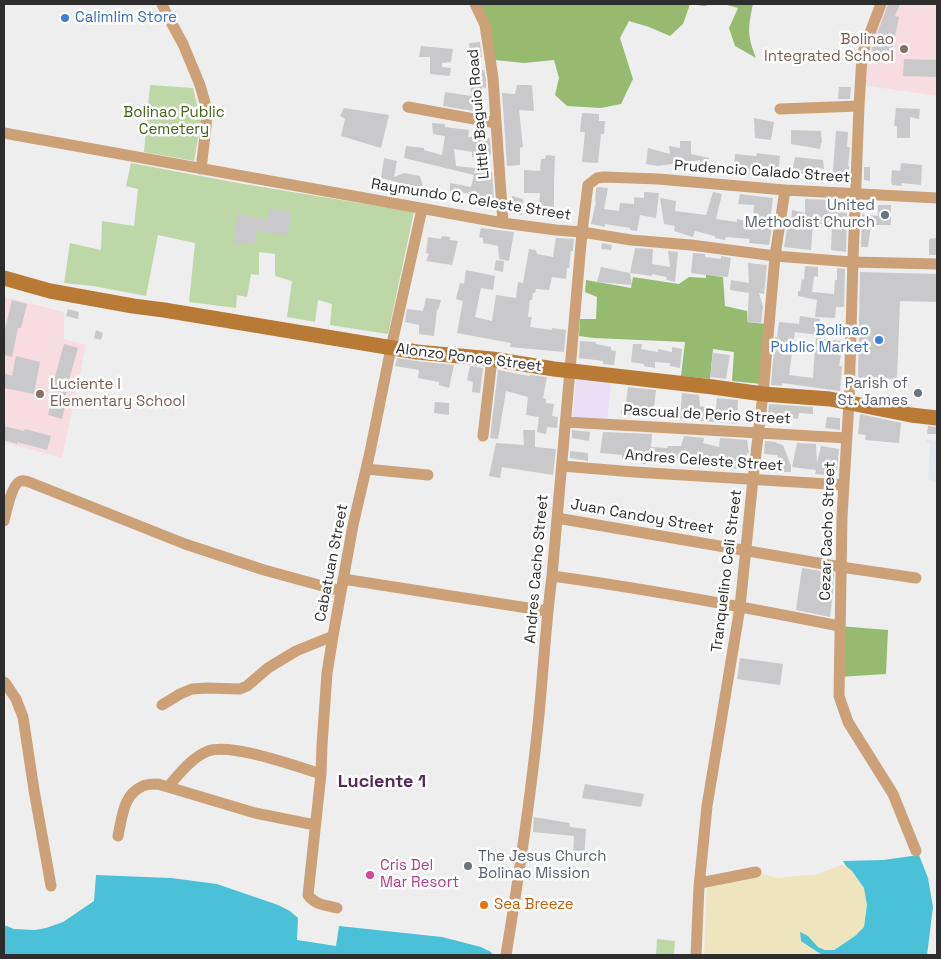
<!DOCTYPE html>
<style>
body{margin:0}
#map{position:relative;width:941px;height:959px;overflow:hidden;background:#eeeeef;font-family:"Space Grotesk",sans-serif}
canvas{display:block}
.frame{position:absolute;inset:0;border:5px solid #2d2d2e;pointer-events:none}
</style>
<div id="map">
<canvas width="941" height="959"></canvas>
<div class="frame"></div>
</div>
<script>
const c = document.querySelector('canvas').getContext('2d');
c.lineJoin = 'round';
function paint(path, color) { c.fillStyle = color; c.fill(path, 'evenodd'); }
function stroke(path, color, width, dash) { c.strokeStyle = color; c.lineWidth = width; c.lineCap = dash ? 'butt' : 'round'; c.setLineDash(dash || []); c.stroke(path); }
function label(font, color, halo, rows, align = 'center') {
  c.font = font + ' "Space Grotesk",sans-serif'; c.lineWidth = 5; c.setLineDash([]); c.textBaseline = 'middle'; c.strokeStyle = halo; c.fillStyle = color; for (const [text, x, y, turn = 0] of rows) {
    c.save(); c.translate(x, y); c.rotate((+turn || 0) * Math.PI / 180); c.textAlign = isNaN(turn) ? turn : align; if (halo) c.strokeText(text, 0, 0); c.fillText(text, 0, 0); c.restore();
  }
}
paint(new Path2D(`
 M925,439L937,441V483L928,479L930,445Z`), '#e4e6ef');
paint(new Path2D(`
 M576,379L611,383L607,422L572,418Z`), '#eadff4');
paint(new Path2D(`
 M882,4H937V96L863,85L878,12Z
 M4,297L64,312V339L86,345L62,458L4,442Z`), '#f7dce2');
paint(new Path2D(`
 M150,85L193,88L201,122L194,161L144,152Z
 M131,163L238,183L414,212L388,334L330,325L332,304L318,300L315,322L287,317L292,281L275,276V254L259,252V275L251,274L247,297L237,295L236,308L189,302L195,243L158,235L146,296L93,286L64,283L70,243L101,250L102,221L134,226L138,189L126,186Z
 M657,939L675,941L674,955H656Z`), '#bed7a7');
paint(new Path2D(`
 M475,4H712L704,6L690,4L683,24L670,36L649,27L629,21L620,38L633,79L621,104L601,108L567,106L555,95L559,78L554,60L524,63L495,60Z
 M723,4H753C748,28 747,35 756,58L735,46L729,28L738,8Z
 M706,267L715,269L714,276L723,277L725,306L747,311V322L765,324L761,384L732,381L734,352L713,349L710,379L681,376L685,342L594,338L579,336L580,319H596L597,297L585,292L586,280L631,288L633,277L679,284L689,277L706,278Z
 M839,626L888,630L886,674L839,677Z`), '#96bb70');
paint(new Path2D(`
 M841,865L846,866L852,871L864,888L867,905L864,927L855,936L834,950H825L818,947L808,936L813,950L822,955H704L707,881L756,872L777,878L819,874Z`), '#eee5bf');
paint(new Path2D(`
 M919,855L928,878L933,907L927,955H822L801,941L800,932L808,936L818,947L825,950H834L855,936L864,927L867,905L864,888L852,871L846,866L843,861L883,860Z
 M96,875L171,878L217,884L278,905L290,911L298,918L297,940L336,946L339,926L442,937L481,947L491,952L493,955H4V925L14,929L35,930L46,928L63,922L94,901Z`), '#4ac1d6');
paint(new Path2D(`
 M888,4H900L895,16L899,17L890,61L871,57L873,45Z
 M480,42L482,57L471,59L469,43Z
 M421,46L453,49L451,62L442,63V67L451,68L450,76L430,74V57H419Z
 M904,59L937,60V77L903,76Z
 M476,69L484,70L486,79V88L482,87L480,112L443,106L445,92L471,96L470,76H476Z
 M517,85H532L534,111L519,110L523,147L520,148V165L507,166L502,93L515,94Z
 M839,87H851L850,99H838Z
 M344,108L389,115L381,148L341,136L345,119L340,116Z
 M896,108L920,109L919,119L910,117V138H897V126H894Z
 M582,113L599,114V121H605L604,134H601L598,163L582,162L585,132H580Z
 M754,118L774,122L771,140L755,138Z
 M432,123L445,124V127L469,130L468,137L487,136L490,139L491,153L489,156L482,158L472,157V152L454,149L456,166L475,168L474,173L492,172L494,200L492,202L481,200L473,194L450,191V183L471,187L474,175L404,158L406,146L424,148V150L442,155L445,136L433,134Z
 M791,130L821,131L822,143H821L820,149L791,144Z
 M836,131L848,132L847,147H850L848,166H849V180L847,179L846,184L832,182Z
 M680,141H691V154L709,158L707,167L699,165L700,160L658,166L646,164L648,148L670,154L669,146L680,148Z
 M757,153L780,156L778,175L751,172V174L734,172L735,154L756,156Z
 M546,155L555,156L554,182V207L539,206L540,193H524V170L540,171L541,159H545Z
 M795,157L823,160L824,169L818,168L817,176L800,175L799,180L791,178Z
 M384,158L397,161L394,177L404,173L420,176L423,186L416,193L396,187L397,182L381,178Z
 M901,163L922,165L921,185L901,183L902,186L892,185L891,181L892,170L900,171Z
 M864,167H870V181L864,180Z
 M597,187L608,188L604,209L619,211L620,203L634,204V197L644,198V192L659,193L656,218L640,215L637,231L630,230V228L605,224V227L591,224L596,202H595L596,188Z
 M713,192L722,194L716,219L737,222V219L753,223L754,205L738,204L740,194L773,198L770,221H773L769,245L749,243L750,239L726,237L725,240L715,238V236L695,231L693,237L674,231L675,226L664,224L660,198L676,201L675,211L706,215Z
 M512,196L523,199L522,215L511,213Z
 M805,199L832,200V202L844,203L843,210H847L846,252L831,250L832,225L813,223L811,250L784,247L788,223H791L792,210L805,213Z
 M878,205H891V225H871L868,247H861L862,214L878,216Z
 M270,208L291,212L287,236L256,231L254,245L233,242L238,214L268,219Z
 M481,228L514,232L509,261L499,259L498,246L483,243V238L479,237Z
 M442,236L450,237V240L458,241L452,265L426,261L429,254L426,253L428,237L441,239Z
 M556,238L574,239L573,251H571L569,268H567L566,279L552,277L549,290L536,289L535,293H533L532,300H530L528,317H532L530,327L552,330V328L566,330L564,352L510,347L511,343L457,333L463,301L456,299L460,283L464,284L466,270L495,276L493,290L481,288L475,317L492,321L496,295L516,298L518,282L523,283L529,249L536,250L537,254L553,257Z
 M937,238V255H929V239Z
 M602,243L612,245L611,250L601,249Z
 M635,248L653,249L652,264L670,267L668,251L678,252L675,282L667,280L666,277L652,274V276L630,273Z
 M693,253L705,254V257L721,259V256L731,258L728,277L714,276L691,273Z
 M496,260L504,261L503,272L494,270Z
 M748,263L767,265L764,294L759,293L763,307L761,323L747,322L749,293L730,290L731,280L749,283Z
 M805,266L818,267V277L814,276L812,292L834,294L835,280H837V268L845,269L844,307H836L835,318L815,317L817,300L798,296V291H800L802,279L804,280Z
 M601,267L630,273L632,285L597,282Z
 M860,272L937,274V302L900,301L897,379L858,378Z
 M426,298L441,300L438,310L437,309L434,336L419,334V325L405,322L407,309L423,311Z
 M12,300L27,304L21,328H18L12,357L4,355V330H5Z
 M68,309L79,312L78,319L66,316Z
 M800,316L820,319L818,335L795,332L789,375L813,378L814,361L816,338L841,341L839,355H841L839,366H842L840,391L782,383V386L771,385L775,337H777L779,322L799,324Z
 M96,330L103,333L101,340L94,338Z
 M580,341L596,342V344L611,347V350L616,351L614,365L603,364V361L579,358Z
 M64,344L78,348L68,383L64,405L65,406L62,419L48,415L52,397H50L53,384Z
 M633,344H642L641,349L658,352V349L672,352V347L682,349L680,368L670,366V363L655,362V368L644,366V364L631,362Z
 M713,353L730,355L726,379L710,377Z
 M16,356L40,362L34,394L4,388V373L12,376Z
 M397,358L416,361L454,365L449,388L439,385V382L418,378L419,370L395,366Z
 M470,366L483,368L480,393L472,392L473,382L467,380Z
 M498,370L529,376L530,375L547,377L543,398L546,399V403L554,404L552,416L558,417L557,428L547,427L546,434L537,432L539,417L526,415L528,397L506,391L498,439L490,438Z
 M628,387L656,390L653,417L621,414L623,402H626Z
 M682,393L699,395L700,406L716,409L717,398L738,400L737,424L680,419Z
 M435,402L449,403V415L434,413Z
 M769,404L813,407V414L799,413L798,419L768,414Z
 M860,414L901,423L899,443L865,440L866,435L858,434Z
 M827,417L840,418V430L825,428Z
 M4,426L24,431L25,429L51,436L47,450L17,442V444L4,440Z
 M928,426L937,427V434H927Z
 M523,430H535V447L556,449L553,475L502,467L500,478L489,476L496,443L524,445Z
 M572,430L590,432L589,441L572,438Z
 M603,432L652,434L651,447L667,448L668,446H681L684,436L704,438L703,443L719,447L720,438L747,440L749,453H747L745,470L731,468L733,459L712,461V463L653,456V464H641V462L622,459V455L600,453Z
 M765,441L777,442L776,443L783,445L791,466V472H783V462L779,461L777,455L764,454Z
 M797,443L816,444L817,463L821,446L839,449L837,470L826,469V475L815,474L816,470L792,467Z
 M570,451L588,453V461L570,458Z
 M802,568L834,573L833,592L830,617L796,610Z
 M740,658L783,664L780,685L737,679Z
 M585,784L644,794L641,807L582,798Z
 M534,817L569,823L570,827L586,829L584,862H573L574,836L533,832Z`), '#c9c8ca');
stroke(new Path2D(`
 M162,4L166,13L183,44L200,85L207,110L206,127L201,169
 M475,4L485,25L493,78L503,223
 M881,4L866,43L862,56L859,106L853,259L849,402L842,517L839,696L848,722L893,794L916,851
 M408,107L496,123
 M780,109L859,106
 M4,133L503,223L556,230L582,232L631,240L691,245L775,256L852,262L937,264
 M566,422L847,438
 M483,436L492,359
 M562,466L634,472L844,485
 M366,469L428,475
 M557,518L841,567L916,578
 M4,521C6,513 12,483 21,481C23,480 26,481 29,482L185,544L264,570L341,591
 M552,576C648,589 744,607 839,626
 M343,579L547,611
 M4,682L6,684L16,699L23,717L34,790L51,886
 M162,705L180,694L192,689L207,688L240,689L247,686L268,668L296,651L333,636
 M168,787C179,774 191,758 208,751C232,743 295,766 321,774
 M118,836C122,818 123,794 143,786C147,784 153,784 158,784L255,813L315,825
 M700,883L756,872
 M337,908C326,905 315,905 308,895L321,774L322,745L327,673L333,636L353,525L370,452L391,348L422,209
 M506,955C518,882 529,808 537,734C543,681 545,628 552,576L582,232L588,185L597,178L604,177L658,179L785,190L937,198
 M696,955L699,887L707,806L740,607L753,479L763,394L775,256L785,190`), '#cca177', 11);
stroke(new Path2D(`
 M4,278L50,291L133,306L164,310L417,352L492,359L554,369L713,387L763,394L830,399L911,415L937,418`), '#b87a35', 15);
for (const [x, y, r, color] of [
 [65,18,5,"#3f7fe0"],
 [904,49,5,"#8d6e63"],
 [885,215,5,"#6b7280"],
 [879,340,5,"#3f7fe0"],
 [918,393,5,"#6b7280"],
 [40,394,5,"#8d6e63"],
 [468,866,5,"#6b7280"],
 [370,875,5,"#d1479c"],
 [484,905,5,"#e8710a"]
]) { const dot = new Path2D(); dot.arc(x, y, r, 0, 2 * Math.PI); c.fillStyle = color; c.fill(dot); stroke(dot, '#fff', 2); }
label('15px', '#366cbe', '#fff', [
 ["Calimlim Store",75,18],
 ["Bolinao",869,331,"right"],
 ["Public Market",869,348,"right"]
], 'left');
label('15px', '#785e54', '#fff', [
 ["Bolinao",894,40],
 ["Integrated School",894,57],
 ["Luciente I",50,385,"left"],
 ["Elementary School",50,402,"left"]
], 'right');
label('15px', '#416213', '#fff', [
 ["Bolinao Public",174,113],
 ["Cemetery",174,130]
]);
label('15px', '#2d2d2e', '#fff', [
 ["Little Baguio Road",479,114,-95],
 ["Prudencio Calado Street",762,172,4],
 ["Raymundo C. Celeste Street",471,200,9],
 ["Alonzo Ponce Street",469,358,7],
 ["Pascual de Perio Street",707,415,3],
 ["Andres Celeste Street",704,461,4],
 ["Juan Candoy Street",642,517,10],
 ["Cezar Cacho Street",828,531,-88],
 ["Cabatuan Street",332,563,-79],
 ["Andres Cacho Street",537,569,-85],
 ["Tranquelino Celi Street",727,571,-83]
]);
label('15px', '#5b616d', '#fff', [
 ["United",875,206],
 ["Methodist Church",875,223],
 ["Parish of",908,384],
 ["St. James",908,401],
 ["The Jesus Church",478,857,"left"],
 ["Bolinao Mission",478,874,"left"]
], 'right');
label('15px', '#b23c85', '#fff', [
 ["Cris Del",380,866],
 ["Mar Resort",380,883]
], 'left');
label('15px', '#c56008', '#fff', [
 ["Sea Breeze",494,905]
], 'left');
label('bold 18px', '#56285b', '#fff', [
 ["Luciente 1",382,782]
]);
</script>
